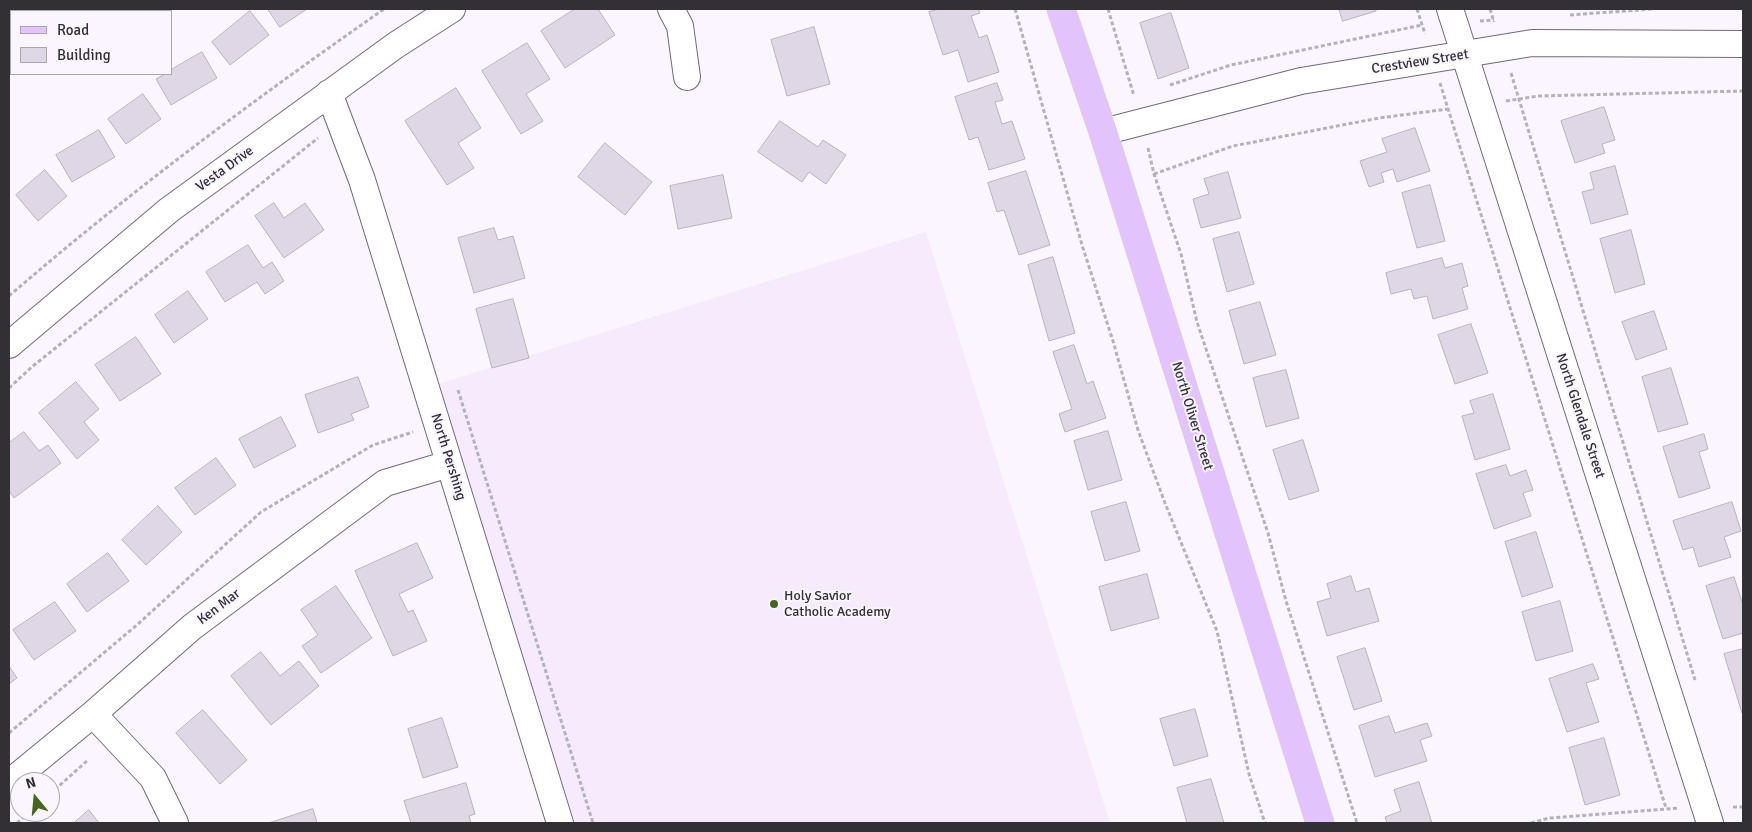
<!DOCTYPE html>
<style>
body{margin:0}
#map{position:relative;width:1752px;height:832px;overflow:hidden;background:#faf5ff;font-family:Signika,sans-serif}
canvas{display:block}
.frame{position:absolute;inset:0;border:10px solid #322f35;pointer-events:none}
.legend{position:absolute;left:10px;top:10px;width:162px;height:65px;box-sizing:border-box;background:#faf5ff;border:1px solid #aaa6ae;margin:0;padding:6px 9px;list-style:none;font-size:15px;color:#322f35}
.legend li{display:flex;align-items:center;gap:10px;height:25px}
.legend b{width:25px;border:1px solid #aaa6ae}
.north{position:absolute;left:10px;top:772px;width:50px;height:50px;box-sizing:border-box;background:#faf5ff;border:1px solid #aaa6ae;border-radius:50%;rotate:343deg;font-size:14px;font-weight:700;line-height:20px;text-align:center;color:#322f35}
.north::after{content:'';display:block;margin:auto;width:18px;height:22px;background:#47671c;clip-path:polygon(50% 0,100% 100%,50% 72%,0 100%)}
</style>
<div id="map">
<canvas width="1752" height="832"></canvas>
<div class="frame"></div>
<ul class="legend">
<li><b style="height:6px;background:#e3c3fb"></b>Road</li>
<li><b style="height:14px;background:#dfd7e6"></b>Building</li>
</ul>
<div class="north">N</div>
</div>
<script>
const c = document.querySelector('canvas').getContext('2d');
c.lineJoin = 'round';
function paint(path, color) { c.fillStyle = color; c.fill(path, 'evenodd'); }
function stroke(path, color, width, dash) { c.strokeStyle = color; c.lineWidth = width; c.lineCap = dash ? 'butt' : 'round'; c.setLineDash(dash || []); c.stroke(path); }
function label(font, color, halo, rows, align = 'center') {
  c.font = font + ' Signika,sans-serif'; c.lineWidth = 4; c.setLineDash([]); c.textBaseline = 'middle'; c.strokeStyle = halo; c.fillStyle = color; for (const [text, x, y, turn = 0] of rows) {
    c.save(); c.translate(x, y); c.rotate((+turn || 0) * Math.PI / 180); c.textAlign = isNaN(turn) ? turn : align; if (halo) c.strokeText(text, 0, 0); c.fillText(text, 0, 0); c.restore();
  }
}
paint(new Path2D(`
 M926,232L1110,823H575L438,384Z`), '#f5ebfd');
paint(new Path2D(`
 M9,9H78L75,11H11V63L9,65Z`), '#ebd6fc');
const building = new Path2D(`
 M268,9H307L280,27Z
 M575,9H598L615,35L565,68L541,31Z
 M939,9H978L980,13L971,16L979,38L987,35L999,72L968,82L958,50L943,55L929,12Z
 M1339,9H1376V11L1343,21Z
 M250,11L269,35L230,65L212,42Z
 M1171,13L1189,68L1158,79L1140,23Z
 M814,27L830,84L787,96L771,40Z
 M527,43L550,79L526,94L543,121L521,134L482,71Z
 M202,52L217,78L171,105L156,79L165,74H171V70Z
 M997,83L1003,100L995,102L1002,124L1012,121L1025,159L989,170L978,137L969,140L955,97Z
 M456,88L481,128L458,143L474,168L447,185L405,121Z
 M143,94L161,119L126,144L108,119Z
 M1604,107L1615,140L1602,144L1605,153L1575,163L1561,121Z
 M780,121L818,147L823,140L846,155L826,184L809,172L802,182L758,152Z
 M1415,128L1430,171L1397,182L1393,169L1381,173L1384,182L1369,187L1360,161L1387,152L1382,139Z
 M99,130L115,157L72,182L56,155Z
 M605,143L652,182L625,215L578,177Z
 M1615,166L1628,214L1591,224L1582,192L1594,189L1590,173Z
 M45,170L67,196L38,221L16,195Z
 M1026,171L1050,245L1019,255L1004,210L997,212L988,183Z
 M1228,172L1241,218L1201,228L1193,199L1209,194L1204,179Z
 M723,175L732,218L678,229L670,186Z
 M1430,185L1445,241L1417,248L1402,193Z
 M274,203L284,218L305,203L324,230L284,258L255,216Z
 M494,228L498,240L513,236L525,278L474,293L458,238Z
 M1631,230L1645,284L1615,293L1600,239Z
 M1239,232L1254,284L1227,292L1213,239Z
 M248,245L263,268L272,262L284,281L265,294L257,282L225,302L206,272Z
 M1053,257L1075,333L1049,341L1028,265Z
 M1442,258L1445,268L1462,263L1468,286L1462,288L1468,309L1433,319L1427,296L1414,299L1411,289L1391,294L1386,273Z
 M188,291L208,319L174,343L155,315Z
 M513,299L529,358L492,368L476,309Z
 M1260,302L1276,355L1244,364L1229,311Z
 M1654,311L1667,349L1636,360L1622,322Z
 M1471,324L1488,373L1455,384L1438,335Z
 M136,337L161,374L120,401L95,365Z
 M1074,345L1087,384L1093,381L1106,418L1065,432L1059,414L1072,409L1053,352Z
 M1671,368L1688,424L1658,432L1642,377Z
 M1286,370L1299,418L1266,427L1253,378Z
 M358,377L369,407L351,414L354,420L318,433L305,395Z
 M76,382L99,409L84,422L99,440L77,459L39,413Z
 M1493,394L1510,449L1475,460L1462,416L1474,413L1470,401Z
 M281,417L296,446L254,468L239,439Z
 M1108,431L1122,480L1088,490L1074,441Z
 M24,432L39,451L48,445L61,463L14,498L9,491V443Z
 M1704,434L1708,449L1699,452L1710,488L1679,498L1663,447Z
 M1303,440L1319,491L1289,500L1273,450Z
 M216,458L236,485L195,515L175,488Z
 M1506,465L1510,476L1526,470L1533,490L1523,493L1531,516L1494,529L1476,474Z
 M1126,502L1140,551L1105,561L1091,512Z
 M1732,502L1741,531L1724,537L1731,557L1699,567L1693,547L1683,550L1673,521Z
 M158,506L182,532L146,565L122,540Z
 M1536,532L1553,587L1522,597L1505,542Z
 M417,543L433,578L399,594L408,612L413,610L427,641L393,656L355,571Z
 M108,553L129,581L87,612L67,584Z
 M1147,574L1159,618L1111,631L1099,587Z
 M1351,576L1356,592L1369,588L1379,621L1327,636L1317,602L1331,598L1327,584Z
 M1734,577L1743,605V633L1723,639L1706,586Z
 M336,586L372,638L321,673L302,646L318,635L301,610Z
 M1560,601L1573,651L1536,661L1522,612Z
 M55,602L76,631L34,660L13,630Z
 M1365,648L1382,701L1354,710L1337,657Z
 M1743,649V713H1742L1724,654Z
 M261,652L280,676L299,661L319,686L271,725L231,676Z
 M1593,664L1599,679L1586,683L1599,722L1567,732L1549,679Z
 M9,666L17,678L9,684Z
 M1195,709L1208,756L1174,766L1160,719Z
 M203,710L247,760L220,784L176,733Z
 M1389,716L1395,733L1427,723L1432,736L1420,740L1427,761L1375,777L1359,726Z
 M442,718L458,767L423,778L408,729Z
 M1604,738L1620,795L1585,805L1569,748Z
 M1211,779L1224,823H1187L1177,788Z
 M1419,782L1432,823H1387L1385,817L1401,811L1394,790Z
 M466,783L475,814L469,816L471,823H411L404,801Z
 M313,809L317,823H269Z
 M89,810L99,823H74Z`);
paint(building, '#dfd7e6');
stroke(building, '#b9b1c0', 1);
const minor = new Path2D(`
 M671,9L680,26L687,77
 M1450,9L1710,823
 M329,93L362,180L560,823
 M1103,132L1301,81L1532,43L1743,44
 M9,345L169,210L396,45L452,9
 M93,714L153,778L175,823
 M9,783L93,714L192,627L385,483L449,464`);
const major = new Path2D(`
 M1061,9L1103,132L1320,823`);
stroke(minor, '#716a78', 28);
stroke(major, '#d6d5d7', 29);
stroke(new Path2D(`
 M1015,9L1082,245L1113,341L1138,430L1165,503L1217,631L1249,774L1265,823
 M1108,9L1134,96
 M1417,9L1425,34
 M1490,9L1494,22
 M1570,15L1652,9
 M1480,21L1494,20
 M1511,73L1695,680
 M1440,83L1666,808
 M1170,85L1231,65L1422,25
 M1506,101L1538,96L1743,91
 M1148,148L1154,174L1181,254L1197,322L1268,533L1286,601L1357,823
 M1154,174L1233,146L1379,118L1448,109
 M9,296C128,193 255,99 384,9
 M9,388L33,366L318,138
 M458,390L593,823
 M9,733L138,624L261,512L373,445L413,432
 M50,794L88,760
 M1733,807H1743
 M17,823L29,812
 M1531,823L1549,818L1679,808`), '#b5b1ba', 3, [4, 2.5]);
stroke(minor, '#fff', 26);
stroke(major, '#e3c3fb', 28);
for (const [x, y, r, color] of [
 [774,604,5,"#47671c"]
]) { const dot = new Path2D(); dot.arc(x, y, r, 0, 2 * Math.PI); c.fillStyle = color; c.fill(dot); stroke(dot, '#faf5ff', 2); }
label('14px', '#322f35', '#faf5ff', [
 ["Crestview Street",1420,62,-9],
 ["Vesta Drive",225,169,-36],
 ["North Oliver Street",1192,416,73],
 ["North Glendale Street",1580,416,72],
 ["North Pershing",448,457,73],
 ["Ken Mar",219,607,-37]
]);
label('14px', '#322f35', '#faf5ff', [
 ["Holy Savior",784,596],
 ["Catholic Academy",784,612]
], 'left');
</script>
